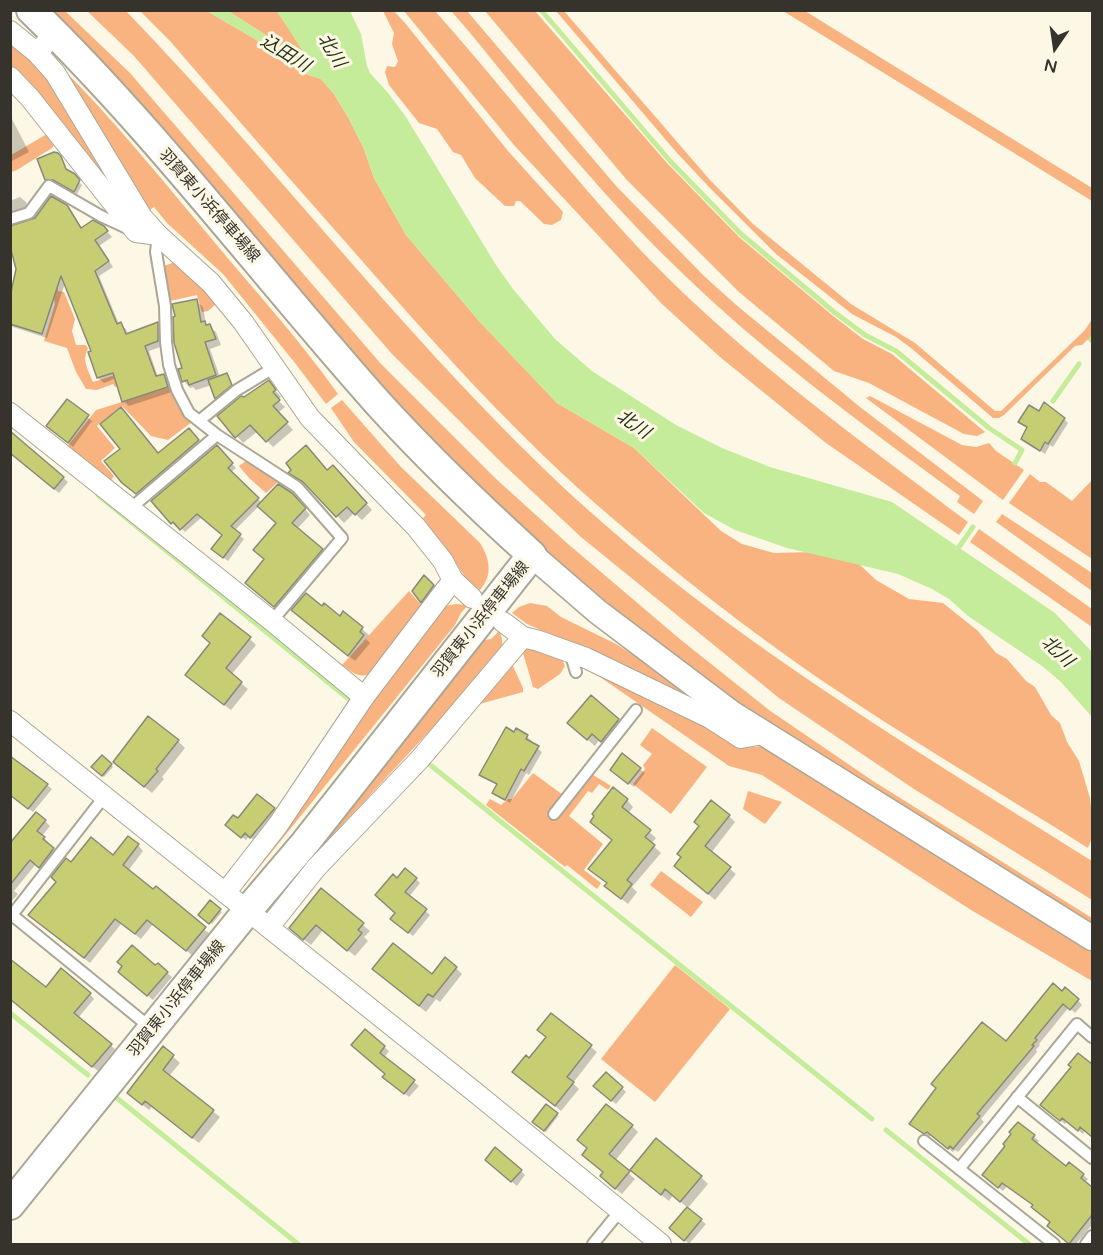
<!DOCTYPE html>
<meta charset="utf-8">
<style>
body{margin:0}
#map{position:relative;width:1103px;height:1255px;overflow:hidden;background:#fdf8e5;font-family:"Varela Round",sans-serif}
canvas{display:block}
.frame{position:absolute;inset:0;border:12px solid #35332c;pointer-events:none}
.north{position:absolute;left:1025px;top:18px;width:60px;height:60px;-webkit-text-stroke:4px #fdf8e5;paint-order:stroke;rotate:193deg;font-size:16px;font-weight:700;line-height:24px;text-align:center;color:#35332c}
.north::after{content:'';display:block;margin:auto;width:21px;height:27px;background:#35332c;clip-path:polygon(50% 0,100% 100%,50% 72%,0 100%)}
</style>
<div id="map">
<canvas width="1103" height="1255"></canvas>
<div class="frame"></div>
<div class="north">N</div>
</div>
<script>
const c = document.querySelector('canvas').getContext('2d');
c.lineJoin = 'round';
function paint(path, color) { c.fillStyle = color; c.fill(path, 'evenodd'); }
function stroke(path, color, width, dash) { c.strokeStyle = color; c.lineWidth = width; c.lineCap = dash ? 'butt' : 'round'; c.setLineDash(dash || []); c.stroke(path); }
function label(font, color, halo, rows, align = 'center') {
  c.font = font + ' "Varela Round","Noto Sans JP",sans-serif'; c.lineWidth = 6; c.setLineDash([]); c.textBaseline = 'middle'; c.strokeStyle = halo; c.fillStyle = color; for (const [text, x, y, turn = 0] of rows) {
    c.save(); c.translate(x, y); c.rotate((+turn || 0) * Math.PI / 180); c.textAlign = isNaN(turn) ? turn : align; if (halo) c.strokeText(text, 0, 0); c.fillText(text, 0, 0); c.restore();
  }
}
paint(new Path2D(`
 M46,11H65L130,73L381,364L495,478L568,544L681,640L769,710L873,781L1092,918V931L758,718L657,643L548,554L431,444Z
 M87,11H126C269,159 394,324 543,468C706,626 901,741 1092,861V900L914,789L779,698L581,537L505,466L392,354L134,56Z
 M140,11H207L260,42L306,74L321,79L334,94L349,119L364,149L374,178L406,235L479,321L557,403L634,448L721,531L742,544L774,553L813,552L859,564L876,580L909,599L943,603L978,631L996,653L1007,659L1026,681L1035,687L1051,715L1060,723L1067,742L1079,761L1090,798L1092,816V838L1088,848C999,792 908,739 821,680C748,630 678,575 611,517C515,435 432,341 349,246C289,178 229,110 170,41Z
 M228,11H277L315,69L301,62L261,32Z
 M383,11H394L405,23L508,151L563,212L561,220L552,225L544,224L520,201H516L514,206H505L475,178L461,155L453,152L437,129L419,123L389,85L385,72L387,66L395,67L398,61L392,44L394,33Z
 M404,11H435C508,93 575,182 652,262C748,360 859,440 968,522L959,535L826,443L720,357L662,304L514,145Z
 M451,11H467L617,187L704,276L735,304L860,407L983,501L974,514L957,502L960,496C863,425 764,353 678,269C628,221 582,168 537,115C508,81 481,44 451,11Z
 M485,11H535L667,163L739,237L832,315L863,339L892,354L985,432L977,436L964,434L869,383L834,371L739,292L626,179Z
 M556,11H564L710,180L753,224L851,304L915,343L995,411H1001L1085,330L1092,319V341L1087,340L1082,345L1075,346L1004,415L999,418H993L911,348L896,337L852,314L776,254L710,188L677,153Z
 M783,11H805L1092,188V201Z
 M10,39L46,74L134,219L37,92L11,65Z
 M60,66C114,120 162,180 211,238C254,290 300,340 338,394L326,404L295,363L223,274L167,223L154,207L148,211Z
 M47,134L55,143L52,148L17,170L11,172V155Z
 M175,262L204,289L216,304L208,311L202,312L197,295L170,301L164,266Z
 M57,280L58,291L64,292L75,319L72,331L76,345H86L88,349C81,360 89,371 93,382L118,374L128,382L115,387L113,384L97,390L86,389L76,372L67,348L44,341L55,304L53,295Z
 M171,387L180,409L192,422L168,440L151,436L122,406L99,424L97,426L115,448L101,461L114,476L109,483L66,448L96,410Z
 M870,396L962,445L976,447L989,443L996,451L1024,470L1003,500L866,398Z
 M342,400L400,466L480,543C490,559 493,575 480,590L466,578L423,518L426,515L354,442L331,408Z
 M246,461L278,482L266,493L249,478L239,466Z
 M1030,474L1040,482H1046L1072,501L1092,480V559L1009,503Z
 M1002,514L1092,573V591L996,522Z
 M979,529L1092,609V627L970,542Z
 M409,591L423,607L373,673C359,679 353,673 342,665Z
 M530,603L547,606L561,617L616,644L659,671L713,711L587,650L527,624L512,613L519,607Z
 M456,604L468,605L461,613L455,625L245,885L243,883L289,826L379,694L445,606Z
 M499,631C504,640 503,648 499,656L308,862L274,904L267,898L477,641L491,639Z
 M526,648L539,650L562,659L565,666L560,674L538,689L533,687L523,653Z
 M512,664L523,688V692L476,705Z
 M587,668L706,725L739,748L766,746L1092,948V981L971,910L762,775L729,766Z
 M652,728L707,767L671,814L633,784L645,769L643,765L652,754L640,745Z
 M533,773L563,795L590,773L611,786L608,790L599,784L592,793L588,791L569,816L603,844L584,870L601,883L597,889L567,865L565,867L486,805L490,799L501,805L508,799H512Z
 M748,791L782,802L765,824L743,809Z
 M661,871L703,902L691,917L650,885Z
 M675,965L730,1009L655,1102L601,1059Z`), '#f9b380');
paint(new Path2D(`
 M207,11H228L261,32L301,62L314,69L277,11H350L361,34L367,66L370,73L389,94L406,117L496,265L513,289L555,339L592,371L676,425L722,448L770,467L892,502L1055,613L1092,652V717L1060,681L1042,666L968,616L949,599L932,589L898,574L787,548L735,530L704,513L634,448L557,403L479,321L406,235L374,178L364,149L349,119L334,94L321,79L306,74L260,42Z`), '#c4ec9a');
paint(new Path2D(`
 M10,115L29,152L10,162Z
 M61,158L68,172L82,185L77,194L57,182H50L46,179Z
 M20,197L26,202L29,211L10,219V201Z
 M66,206L82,229L103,227L112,237L99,246L113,267L99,276L119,324L126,329L128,334L158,324L163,329V346L149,351L158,377L163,375L169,381L172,392L129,406L123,401L116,378L104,383L98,378L89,353L93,352L65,283L47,338L10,326V287L14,288L33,221Z
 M196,301L203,307L206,324L216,332L221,345L210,349L220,377L227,375L232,387L217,399L212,385L196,390L193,387L190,388L184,381Z
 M268,382L281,397L278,400L285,407L278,413L293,430L273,447L258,431L243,443L219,416Z
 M68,401L92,421L73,447L53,431Z
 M1039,413L1064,419L1068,423L1053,447L1050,445L1045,454L1023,439L1028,428L1020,422Z
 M10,433L68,482L59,493L10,454Z
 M196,437L205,448L144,500L130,489L159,455Z
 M216,447L236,468L231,472L262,503L298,501L310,515L297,529L328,556L280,612L252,588L266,560L278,523L259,506L234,531L244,539L228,561L217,553L223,535L202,517L185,532L178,525L176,527L153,501Z
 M291,472L339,473L372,510L362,520L354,513L344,523L308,486Z
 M433,584L438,589L426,606L422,602Z
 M322,608L340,618L344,613L369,635L366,639L370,643L355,661L299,617Z
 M250,639L256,645L231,675L248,689L231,710L193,681L212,643Z
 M591,697L625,727L609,748L599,740L595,746L576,730Z
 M517,730L527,737L532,741L531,743L542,752L529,775L526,773L510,803L494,793L498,785L481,774Z
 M178,741L185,748L162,777L164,779L152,793L122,769Z
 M102,757L113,767L104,777L93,767Z
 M26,768L52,789L33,812L10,795Z
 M640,769L645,773L634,787L616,774Z
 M627,800L633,807L628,814L656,838L651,844L661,853L632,887L637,892L628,904L613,892L608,884L597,875L613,840L598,828Z
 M274,809L278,812L254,840L249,836L246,840L227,825Z
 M729,816L735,822L711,853L736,874L715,900L676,866Z
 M45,821L50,826L42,836L49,843L47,845L58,854L45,871L36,864L14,891L18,894L10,903V847Z
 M138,845L143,851L128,871L210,934L193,956L153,924L141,939L121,924L90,963L36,921L71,864L114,857Z
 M416,879L420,883L409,897L430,915L413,936L396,923L398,880Z
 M321,890L370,931L364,937L368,941L355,956L323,930L311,945L298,935Z
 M211,903L222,912L212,924L201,915Z
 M158,965L172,977L153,1000L124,976L156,968Z
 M456,968L462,974L440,1002L436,999L426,1012L381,976H432Z
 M46,989L90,994L94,999L78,1018L115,1049L98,1071L20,1006Z
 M1062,993L1078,1000L1082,1005L1075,1013L1069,1007L1039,1044L1040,1045L1036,1050L1037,1052L981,1119L984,1122L958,1152L955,1150L953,1152L932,1135L929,1137L916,1128L1006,1043Z
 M551,1015L597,1052L573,1083L579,1089L561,1111L520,1078L530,1060L548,1037Z
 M365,1031L389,1051L384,1058L419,1086L409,1097L389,1081Z
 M163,1048L180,1063L169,1076L220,1117L199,1143L152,1107L149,1110L135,1099Z
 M1078,1055L1092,1066V1136L1085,1131L1083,1134L1067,1122L1065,1124L1047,1109Z
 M622,1088L626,1092L616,1104L600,1091Z
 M546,1106L558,1116L546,1132L534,1122Z
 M1018,1124L1039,1141L1036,1144L1066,1168L1083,1175L1088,1179L1085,1183L1092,1189V1225L1076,1244H1071L1054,1230L1052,1223L1034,1206L1007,1186L1003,1191L988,1179Z
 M632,1126L638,1132L615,1161L635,1179L622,1194L608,1183L604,1173L584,1155Z
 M491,1164L521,1171L525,1175L517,1186Z
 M639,1177H701L708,1184L687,1209L706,1224L689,1244L671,1228L688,1208L673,1195L669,1201Z`), '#0003');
stroke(new Path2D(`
 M541,10L670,161L741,234L834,312L865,335L896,351L989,428L1022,450L1015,463
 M1091,340L1092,338
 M1053,401L1079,364
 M98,495L351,701
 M959,547L973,527
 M429,764L872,1119
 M10,1013L88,1075
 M113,1095L298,1244
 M886,1130L1029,1244`), '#c4ec9a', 5);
const building = new Path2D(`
 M54,152L58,153L61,156L66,169L75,174L80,180L74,192L53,180H45L37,159Z
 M51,196L67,205L81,228L93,220L104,226L108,231L95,240L109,261L95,271L117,324L121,322L126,334L158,322V341L145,346L156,376L164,374L168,387L122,402L113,373L97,378L88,352L91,351L61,276L42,334L10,324V297L16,269L10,246V226L35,218Z
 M197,299L201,322L205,321L206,325L210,324L216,339L205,342L216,375L189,385L187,380L182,382L178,369L182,368L174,343L173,317L175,316L172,304Z
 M227,373L232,385L215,399L208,380Z
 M269,380L276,390L273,392L280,400L273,406L288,422L266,442L250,425L235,438L217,416L241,396L244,397Z
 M67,399L89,415L68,443L46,426Z
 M1044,402L1065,418L1048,444L1045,442L1040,451L1021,439L1027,427L1018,422L1029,405L1039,411Z
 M121,407L158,453L189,428L199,440L136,494L122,483L104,461L120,449L100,424Z
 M10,431L64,477L54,489L10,453Z
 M217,445L233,463L228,468L259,498L231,526L241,534L223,558L211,549L222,535L197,514L180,530L173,522L171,524L151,501Z
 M306,445L327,470L333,465L367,503L355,515L347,507L336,517L303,482L288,473L291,470L286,463Z
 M278,484L292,493L306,508L292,523L323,549L274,607L245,583L264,559L253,550L276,523L257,506Z
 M424,575L434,585L421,603L412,591Z
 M306,593L322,606L324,603L340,616L343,611L363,627L360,632L364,635L348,656L291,610Z
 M220,613L251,637L226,668L242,682L224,705L185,675L210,643L202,636Z
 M591,695L619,719L601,742L592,734L587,740L567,723Z
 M148,716L179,740L156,769L158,771L144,787L113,762Z
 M506,727L514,732L516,728L528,735L526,739L539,746L524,771L521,769L505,800L492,793L497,784L479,775Z
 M622,753L641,768L628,784L610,770Z
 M102,755L112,764L102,776L91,767Z
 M10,756L48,784L28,809L10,795Z
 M613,787L628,799L622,807L651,830L645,837L655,845L627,880L632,884L621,899L604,886L607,883L588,869L612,840L590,822L594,816L592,814Z
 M257,794L275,808L250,838L245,833L241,838L225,825L233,815L238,818Z
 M711,800L730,815L705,846L731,867L708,894L674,866L681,857L677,854L699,826L694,822Z
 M36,812L46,820L37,831L45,837L43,839L54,848L39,868L30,860L10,885V843Z
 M128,836L139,844L123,865L153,889L156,886L206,927L186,951L147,920L135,934L115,919L84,958L28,915L56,882L51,877L66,858L71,862L91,837L113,855Z
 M405,868L417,878L405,892L427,909L408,933L390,919L395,913L375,895L393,874L397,878Z
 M321,888L364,923L358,930L362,933L347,951L316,925L303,940L289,928Z
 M210,900L221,909L209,924L198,915Z
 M393,943L432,974L445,957L457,967L433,997L428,994L419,1006L372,969Z
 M132,945L155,965L158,963L168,972L147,996L118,972L122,966L117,962Z
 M10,959L46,987L61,968L91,993L74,1013L112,1044L92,1067L10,999Z
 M1053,983L1062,991L1065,987L1079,999L1070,1010L1063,1004L1035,1038L1037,1040L1032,1045L1034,1046L977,1114L980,1116L953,1149L950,1146L948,1149L927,1132L924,1134L909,1124L936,1088L931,1084L982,1022L1006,1041Z
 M551,1013L592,1045L567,1077L574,1082L555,1106L512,1072L526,1055L529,1058L546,1037L537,1030Z
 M365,1029L385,1046L380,1053L415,1080L404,1094L382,1077L385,1074L351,1045Z
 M163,1046L174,1055L163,1070L214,1110L192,1138L145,1101L142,1105L127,1093Z
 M1078,1053L1092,1064V1137L1080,1127L1078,1131L1062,1118L1060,1121L1040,1105L1071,1067L1068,1065Z
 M606,1072L623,1087L611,1101L593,1086Z
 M546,1104L558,1113L544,1131L532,1122Z
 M606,1104L633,1125L609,1154L630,1171L615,1189L600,1176L603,1172L582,1155L587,1148L577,1140Z
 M1018,1122L1035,1135L1032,1139L1066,1166L1069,1162L1084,1174L1081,1178L1092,1187V1215L1069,1244L1047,1226L1050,1222L1031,1207L1033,1205L1002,1183L998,1188L982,1175L1005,1146L1003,1144L1011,1134L1009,1132Z
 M656,1138L702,1176L680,1202L665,1189L661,1195L630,1170Z
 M495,1147L522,1170L511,1182L485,1160Z
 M687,1207L702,1219L684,1241L669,1228Z`);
paint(building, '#c7cd72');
stroke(building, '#888a79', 1.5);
const service = new Path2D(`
 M10,219L29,213L49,186L101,216L129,229
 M158,235L156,252L165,306L166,342L169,365L177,390L189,413L217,435L297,487L342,538L272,621
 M199,421L237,390L275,367
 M131,508L217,435
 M570,652L576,672
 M104,797L12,915L151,1028
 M554,814L636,710
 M1017,1097L1092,1158
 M924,1141L1054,1244
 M959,1169L1077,1024L1092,1037
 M593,1244L620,1211
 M1086,1244L1092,1236`);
const minor = new Path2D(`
 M10,31L37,53L45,44
 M37,53L55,73L142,217L158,235
 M10,77L30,98L136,232L158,235L211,283L243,322L310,418L416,527L443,561L453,580L472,598
 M10,413L272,621L364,697
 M503,622L523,637L539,641L586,658L710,718L741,738L763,734
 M10,721L476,1093L661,1244
 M225,893L278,825L364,697L453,580
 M269,927L316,868L420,759L523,637`);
const tertiary = new Path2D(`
 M532,555L598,612L733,714L1092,938`);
const secondary = new Path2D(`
 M10,1205L248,910L305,843L532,555C478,506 426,456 377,402C261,272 156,131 31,10`);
stroke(service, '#aba695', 14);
stroke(minor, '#aba695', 22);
stroke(tertiary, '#aba695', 27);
stroke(secondary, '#aba695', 32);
stroke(service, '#fff', 10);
stroke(minor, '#fff', 20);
stroke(tertiary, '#fff', 24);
stroke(secondary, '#fff', 28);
label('16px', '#35332c', '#fdf8e5', [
 ["羽賀東小浜停車場線",209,206,49],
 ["羽賀東小浜停車場線",481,620,-51],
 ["羽賀東小浜停車場線",177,999,-51]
]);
label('italic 18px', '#253513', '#fdf8e5', [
 ["北川",331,51,58],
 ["込田川",285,54,32],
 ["北川",633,425,34],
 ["北川",1057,652,43]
]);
</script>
